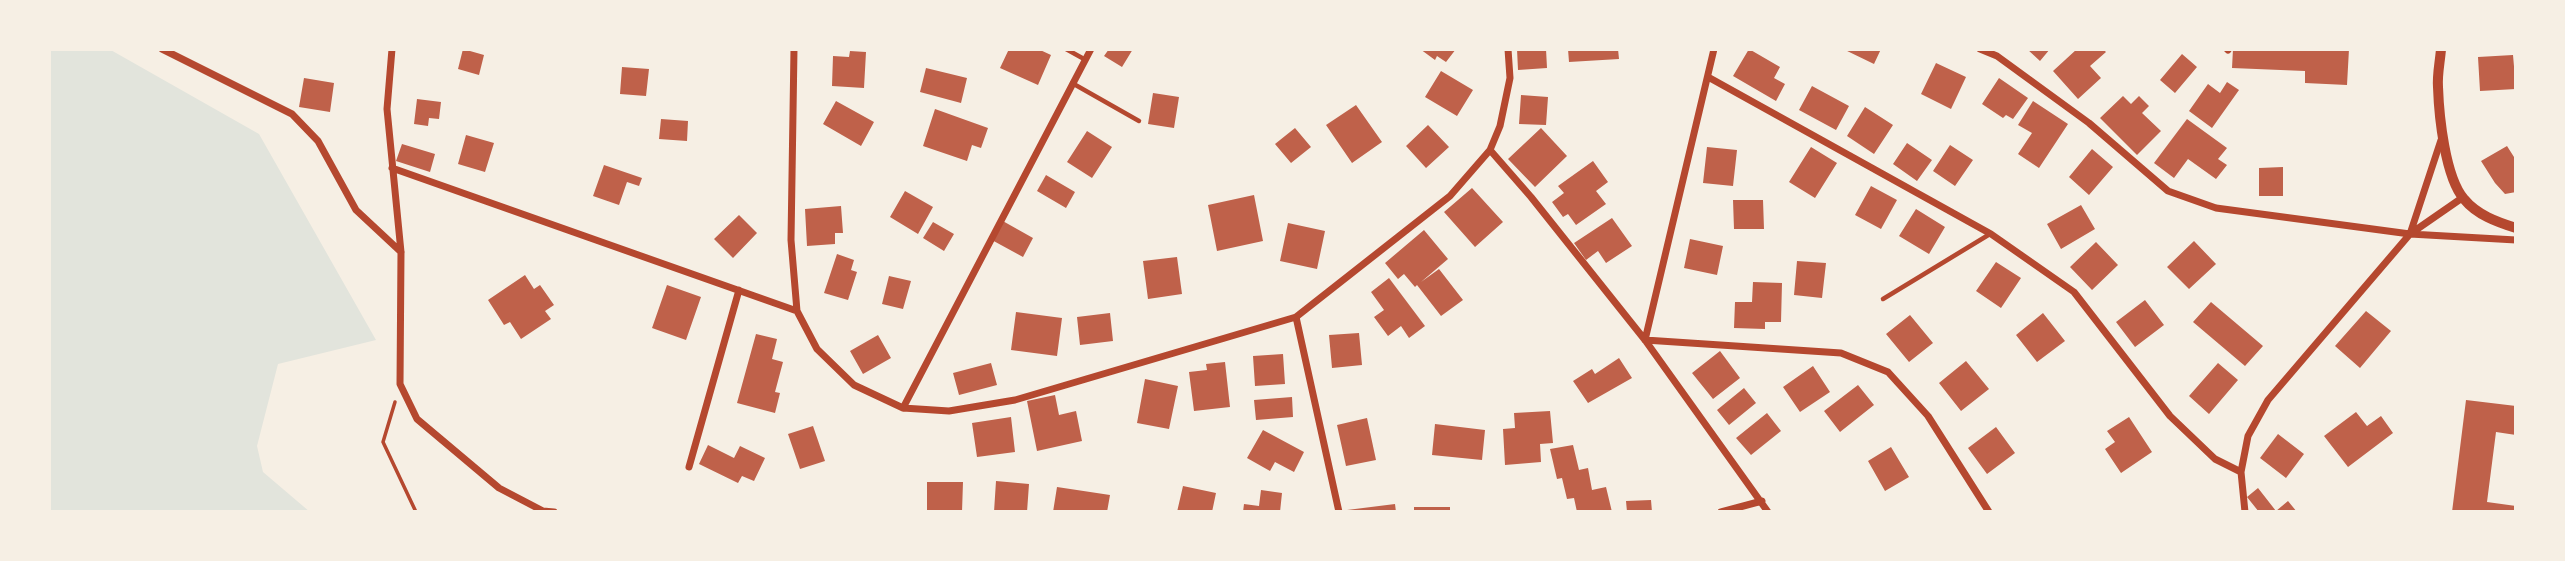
<!DOCTYPE html>
<style>
body{margin:0}
#map{position:relative;width:2565px;height:561px;overflow:hidden;background:#f6efe4;font-family:Rubik,sans-serif}
canvas{display:block}
.frame{position:absolute;inset:0;border:51px solid #f6efe4;pointer-events:none}
</style>
<div id="map">
<canvas width="2565" height="561"></canvas>
<div class="frame"></div>
</div>
<script>
const c = document.querySelector('canvas').getContext('2d');
c.lineJoin = 'round';
function paint(path, color) { c.fillStyle = color; c.fill(path, 'evenodd'); }
function stroke(path, color, width, dash) { c.strokeStyle = color; c.lineWidth = width; c.lineCap = dash ? 'butt' : 'round'; c.setLineDash(dash || []); c.stroke(path); }
paint(new Path2D(`
 M49,49H109L259,134L376,340L278,364L257,446L263,472L310,512H49Z`), '#e2e4dc');
paint(new Path2D(`
 M463,49L484,55L479,75L458,69Z
 M1009,49H1038L1051,55L1038,85L1000,68Z
 M1109,49H1133L1122,67L1104,56Z
 M1420,49H1456L1446,62L1437,56L1435,60Z
 M1517,49H1546L1547,68L1518,70Z
 M1568,49H1618L1619,59L1569,62Z
 M1749,49L1780,67L1774,78L1785,84L1776,101L1733,76Z
 M1843,49H1881L1874,64Z
 M2027,49H2050L2040,61Z
 M2077,49H2103L2106,52L2090,66L2101,78L2078,99L2053,71Z
 M2233,49H2349L2347,85L2305,83V71L2232,68Z
 M850,51L866,52L864,88L832,86L833,56L849,57Z
 M2182,54L2197,67L2175,93L2160,80Z
 M2513,55L2516,89L2480,91L2478,57Z
 M1936,63L1966,77L1951,109L1921,94Z
 M622,67L649,69L646,96L620,94Z
 M926,68L967,78L961,103L920,92Z
 M1441,71L1473,90L1457,116L1425,97Z
 M304,78L334,83L330,112L299,107Z
 M1999,78L2028,98L2013,119L2006,115L2003,118L1982,104Z
 M2227,82L2239,90L2212,128L2189,111L2208,84L2220,93Z
 M1812,86L1849,106L1836,130L1799,110Z
 M1153,93L1179,97L1174,128L1148,124Z
 M1521,95L1548,97L1546,125L1519,124Z
 M2123,96L2131,104L2139,96L2149,106L2142,113L2161,131L2137,155L2100,118Z
 M417,99L441,102L439,119L429,118L428,126L414,124Z
 M836,101L874,122L861,146L823,124Z
 M2033,101L2068,124L2039,168L2018,154L2032,133L2018,125Z
 M1356,105L1382,142L1352,163L1326,125Z
 M1865,107L1893,125L1874,154L1847,136Z
 M935,109L988,128L981,148L972,145L967,161L923,146Z
 M661,119L688,121L687,141L659,139Z
 M2187,119L2227,148L2218,159L2227,165L2216,179L2188,159L2174,178L2154,163Z
 M1428,125L1449,147L1426,168L1406,146Z
 M1295,128L1311,147L1291,163L1275,144Z
 M1541,128L1567,156L1535,187L1508,159Z
 M1087,131L1112,147L1092,178L1067,162Z
 M466,135L494,143L485,172L458,164Z
 M1907,143L1932,160L1917,181L1893,164Z
 M402,144L435,154L430,172L396,161Z
 M1950,145L1973,160L1955,186L1933,171Z
 M2507,146L2514,157H2516V192L2505,194L2495,183L2481,161Z
 M1707,147L1737,150L1733,186L1703,183Z
 M1811,147L1837,163L1815,198L1789,182Z
 M2092,149L2113,167L2089,195L2069,177Z
 M1593,161L1608,182L1596,191L1606,204L1576,225L1568,214L1563,217L1552,202L1564,193L1558,186Z
 M604,165L642,178L639,186L627,182L619,205L593,196Z
 M2283,167V196H2259V168Z
 M1046,175L1075,192L1066,208L1037,191Z
 M1871,186L1897,200L1881,229L1855,215Z
 M1472,188L1503,222L1475,247L1444,212Z
 M905,191L933,207L918,234L890,217Z
 M1254,195L1263,241L1217,251L1208,205Z
 M1733,200H1763L1764,229H1734Z
 M2081,205L2095,229L2061,249L2047,224Z
 M841,206L843,233H835V244L807,246L805,209Z
 M1916,209L1945,227L1929,254L1899,236Z
 M739,215L757,233L733,258L714,239Z
 M1612,218L1632,246L1606,263L1598,251L1586,260L1574,243Z
 M1001,220L1033,238L1023,257L990,239Z
 M933,222L954,234L944,251L923,238Z
 M1288,223L1325,231L1317,269L1280,261Z
 M1424,230L1448,259L1421,282L1439,269L1463,300L1441,316L1417,285L1415,287L1404,274L1398,279L1385,263Z
 M1690,239L1723,246L1717,275L1684,268Z
 M2194,241L2216,264L2189,289L2167,267Z
 M2096,242L2118,265L2092,290L2070,267Z
 M837,254L854,260L851,270L857,272L848,300L824,293Z
 M1177,257L1182,294L1148,299L1143,261Z
 M1797,261L1826,263L1822,298L1794,295Z
 M1996,262L2021,278L2001,308L1976,291Z
 M525,275L534,289L540,285L554,305L545,311L551,319L521,339L510,322L504,325L488,300Z
 M889,276L911,281L903,309L882,304Z
 M1389,278L1425,326L1409,338L1401,326L1388,336L1374,317L1384,310L1371,292Z
 M1753,282L1782,283L1781,322H1765V329L1734,328L1735,302H1752Z
 M667,285L701,297L686,340L652,328Z
 M2145,300L2164,325L2135,347L2116,322Z
 M2211,302L2263,346L2245,366L2193,322Z
 M2366,311L2391,331L2360,368L2335,346Z
 M1016,312L1062,318L1057,356L1011,350Z
 M1110,313L1113,341L1080,345L1077,317Z
 M2043,313L2065,341L2037,362L2016,335Z
 M1910,315L1933,343L1909,362L1886,334Z
 M1359,333L1362,365L1332,368L1329,335Z
 M756,334L777,339L772,359L783,362L775,392L780,393L775,413L737,403Z
 M878,335L891,358L863,374L850,351Z
 M1720,351L1740,378L1713,399L1692,373Z
 M1283,354L1285,384L1255,386L1253,356Z
 M1619,358L1632,378L1588,403L1573,381L1592,369L1595,374Z
 M1966,361L1989,389L1961,411L1939,383Z
 M1225,362L1230,407L1194,411L1189,372L1207,370L1206,364Z
 M991,363L997,385L959,395L953,373Z
 M2218,363L2238,380L2209,414L2189,396Z
 M1813,366L1830,392L1800,412L1783,387Z
 M1145,379L1178,386L1169,429L1137,423Z
 M1858,385L1874,405L1840,432L1824,411Z
 M1744,388L1756,403L1729,425L1717,410Z
 M1055,395L1059,415L1076,411L1082,441L1037,451L1027,401Z
 M1292,397L1293,417L1256,420L1254,400Z
 M2466,400L2516,406V435L2496,432L2487,502L2516,506V512H2452Z
 M1550,411L1553,443L1540,444L1541,462L1505,465L1503,429L1515,428L1514,413Z
 M2356,412L2367,426L2381,416L2393,433L2348,467L2324,436Z
 M1767,413L1781,431L1751,455L1736,438Z
 M1011,417L1015,452L977,457L972,423Z
 M2129,417L2152,452L2121,473L2105,449L2115,442L2107,431Z
 M1367,418L1376,460L1346,466L1337,425Z
 M1435,424L1485,430L1482,460L1432,455Z
 M813,426L825,461L800,469L788,434Z
 M1996,427L2015,453L1987,474L1968,448Z
 M1263,430L1304,452L1294,472L1275,462L1270,471L1247,458Z
 M2278,434L2304,454L2286,478L2260,458Z
 M708,445L734,458L740,446L765,458L754,481L742,476L738,483L699,464Z
 M1573,445L1579,470L1588,468L1592,490L1606,487L1612,512H1577L1574,498L1567,499L1562,478L1557,479L1550,449Z
 M1891,447L1909,477L1885,491L1868,461Z
 M996,481L1029,484L1027,512H994Z
 M927,482H963L962,512H927Z
 M1183,486L1216,493L1212,512H1177Z
 M1057,487L1110,495L1107,512H1053Z
 M2258,488L2276,511L2288,501L2297,512H2259L2247,497Z
 M1261,490L1282,493L1280,512H1243L1244,504L1259,506Z
 M1651,500L1652,512H1627L1626,501Z
 M1395,504L1396,512H1348L1347,510Z
 M1414,507H1450V512H1414Z`), '#bf614a');
stroke(new Path2D(`
 M395,402L383,442L416,512`), '#b5482f', 3.5);
stroke(new Path2D(`
 M1066,49L1084,59
 M1072,83L1139,121
 M1883,299L1990,234`), '#b5482f', 4.5);
stroke(new Path2D(`
 M162,49L292,114L318,141L356,210L401,252
 M392,49L387,109L401,252L400,384L417,419L499,488L543,511L554,512
 M794,49L791,240L797,311
 M1714,49L1645,340L1841,353L1888,372L1928,416L1989,512
 M1980,49L1997,56L2089,123L2168,191L2216,208L2410,234L2462,198
 M2227,49L2228,50
 M1708,77L1991,234L2074,292L2170,416L2215,459L2241,472
 M2441,140L2410,234L2516,240
 M1490,150L1531,197L1645,340L1768,512
 M392,168L797,311L817,349L854,385L903,408L949,411L1015,400L1296,317L1450,196L1490,150L1500,126L1510,78L1508,49
 M1296,317L1339,512
 M903,408L1091,49
 M689,467L739,290
 M1721,512L1762,501
 M2245,512L2241,472L2248,436L2268,400L2410,234`), '#b5482f', 7);
stroke(new Path2D(`
 M2441,49C2440,62 2437,75 2438,87C2439,116 2445,177 2464,199C2477,215 2497,222 2516,228`), '#b5482f', 10);
</script>
